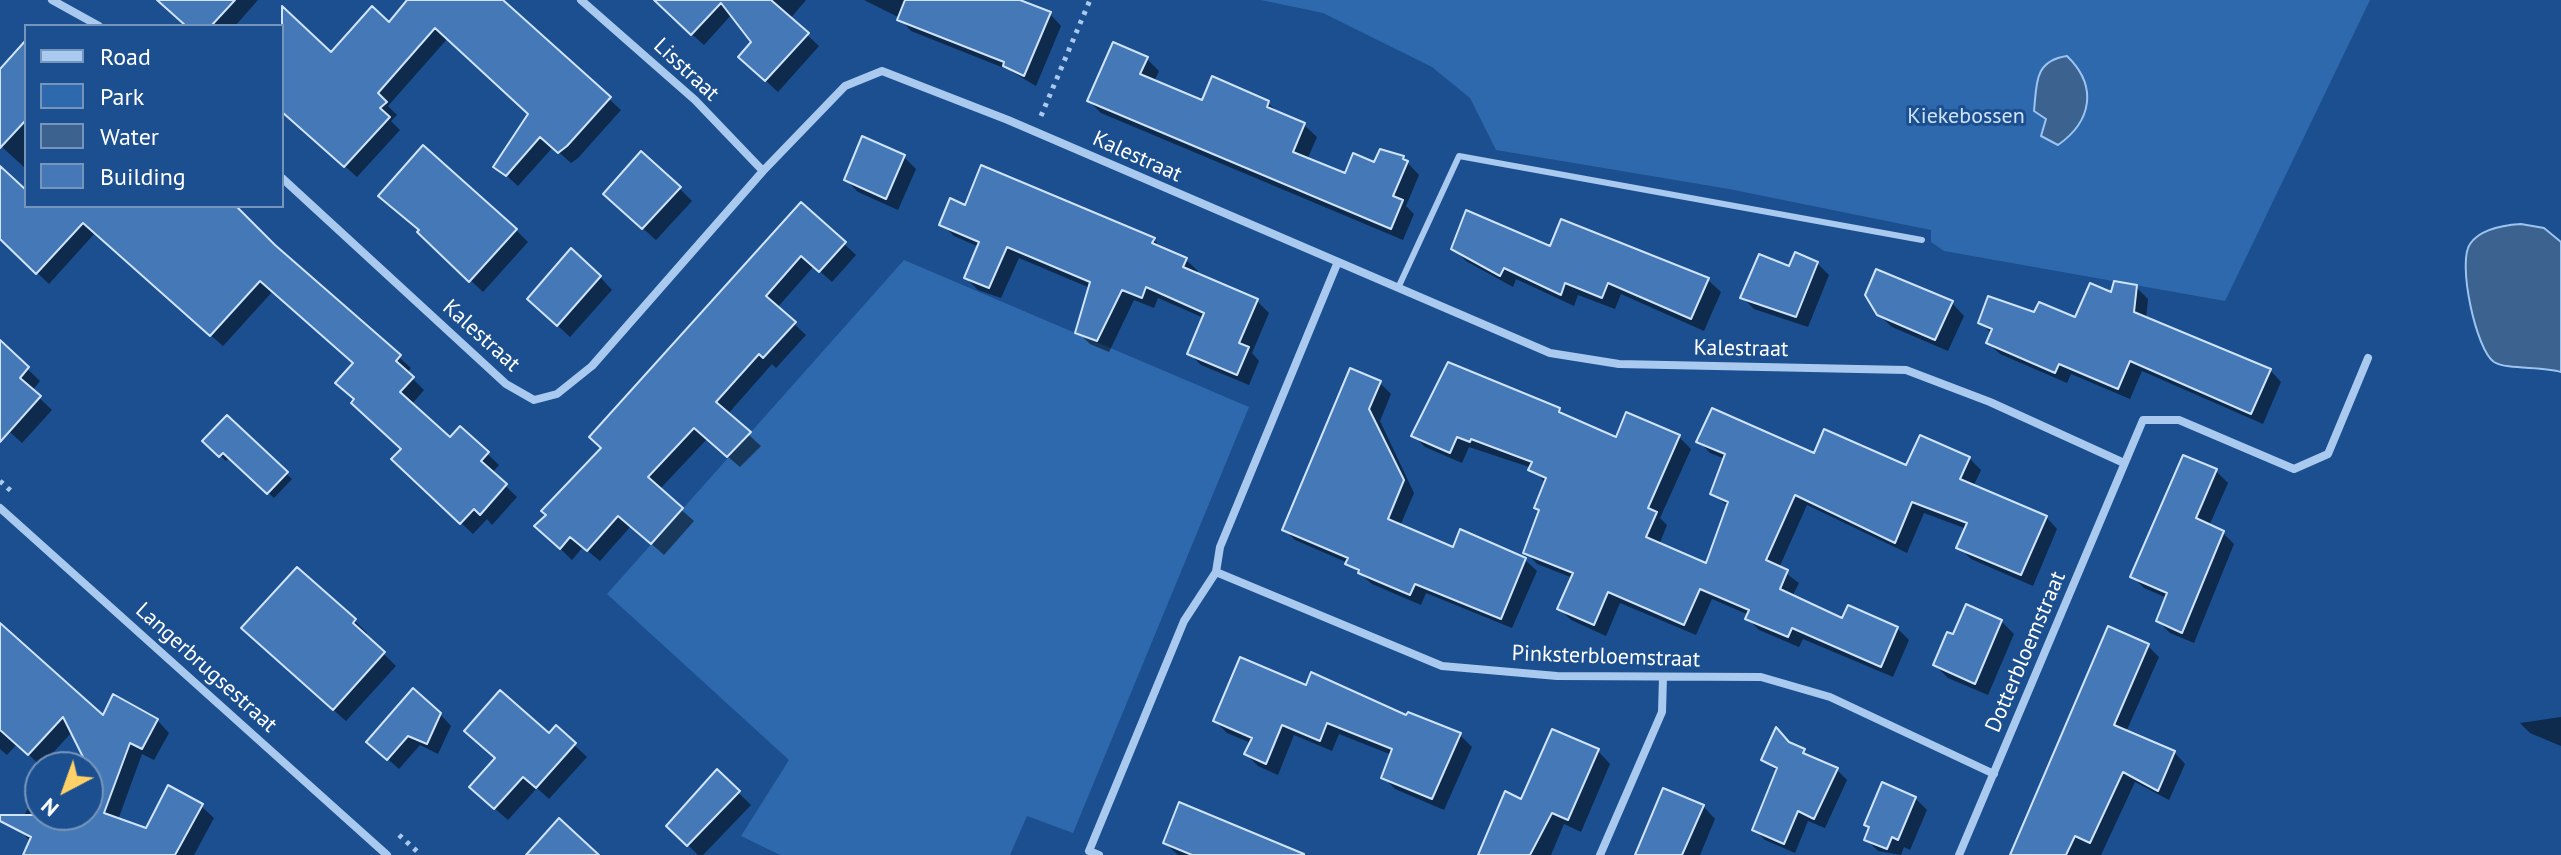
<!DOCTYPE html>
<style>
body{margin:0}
#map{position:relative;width:2561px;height:855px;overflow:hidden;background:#1b4f8f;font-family:"PT Sans",sans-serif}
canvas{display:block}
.legend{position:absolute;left:24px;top:24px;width:260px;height:184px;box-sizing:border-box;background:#1b4f8f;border:2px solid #7695bc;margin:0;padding:10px 14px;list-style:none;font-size:24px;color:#fff}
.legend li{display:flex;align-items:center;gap:16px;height:40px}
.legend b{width:40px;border:2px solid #7695bc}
.north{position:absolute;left:24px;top:751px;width:80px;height:80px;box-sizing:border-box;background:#1b4f8f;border:2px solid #7695bc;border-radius:50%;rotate:221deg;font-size:22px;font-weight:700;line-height:32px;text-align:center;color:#fff}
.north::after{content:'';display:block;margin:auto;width:28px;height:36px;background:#ffd166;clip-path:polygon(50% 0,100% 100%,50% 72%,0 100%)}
</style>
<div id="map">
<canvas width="2561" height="855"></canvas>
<ul class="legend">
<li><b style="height:10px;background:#a9c9ee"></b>Road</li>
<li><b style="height:22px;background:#2e69ad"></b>Park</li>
<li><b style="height:22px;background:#3c6290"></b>Water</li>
<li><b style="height:22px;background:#4478b7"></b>Building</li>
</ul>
<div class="north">N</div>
</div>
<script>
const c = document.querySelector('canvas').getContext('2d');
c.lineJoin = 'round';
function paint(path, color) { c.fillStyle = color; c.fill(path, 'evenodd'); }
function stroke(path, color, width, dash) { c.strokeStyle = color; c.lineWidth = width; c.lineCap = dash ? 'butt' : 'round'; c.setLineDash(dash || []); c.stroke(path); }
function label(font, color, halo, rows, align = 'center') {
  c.font = font + ' "PT Sans",sans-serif'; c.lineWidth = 6; c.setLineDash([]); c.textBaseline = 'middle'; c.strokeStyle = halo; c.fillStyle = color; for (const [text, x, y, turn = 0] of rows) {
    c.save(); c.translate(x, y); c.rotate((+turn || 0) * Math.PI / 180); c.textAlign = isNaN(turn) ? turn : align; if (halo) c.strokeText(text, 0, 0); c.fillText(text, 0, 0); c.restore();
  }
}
paint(new Path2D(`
 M1261,0H2370L2225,301L1944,251L1931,242V230L1729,189L1496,150L1470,98L1432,67L1323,13Z
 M904,260L1249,407L1073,833L1027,816L1010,855H780L741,836L789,760L607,594Z`), '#2e69ad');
const water = new Path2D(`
 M2067,56C2098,86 2092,121 2058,145L2041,136L2046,119L2034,111C2037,85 2033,61 2067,56Z
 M2521,224L2544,228L2561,242V372C2543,366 2507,370 2494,362C2476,350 2457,262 2470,244C2480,229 2505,225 2521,224Z`);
paint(water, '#3c6290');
stroke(water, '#9cc4f0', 2);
paint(new Path2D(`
 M176,0H258L235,26H188Z
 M412,0H500L621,110L578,158L571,163L553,147L518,186L496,166L530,114L448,38L388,106L397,115L391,121L400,130L357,177L282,110V26H278L289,15L331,54L389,25Z
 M653,0H806L790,19L819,46L778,92L752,68L754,42L732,14L704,45Z
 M864,0H1015L1050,14L1061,26L1036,86L1009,70L911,31L900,18Z
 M26,56V167L25,168L0,145V72Z
 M1146,58L1159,71L1154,82L1203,102L1268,103L1281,115L1304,125L1317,137L1307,160L1346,175L1403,158L1419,175L1406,206L1414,214L1403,240L1101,113L1089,101Z
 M904,157L916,169L898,210L858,192L846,180Z
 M0,179L26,192V206H230L411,368L407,373L424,390L411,405L450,440L460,428L499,465L492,473L517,497L492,525L487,519L473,534L406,471L403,450L356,400L355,363L273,291L223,346L95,233L49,284L0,237Z
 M679,188L692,201L656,240L618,206Z
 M802,205L856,255L832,282L814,266L777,308L806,335L776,368L772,364L727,415L761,446L740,467L707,439L659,490L694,521L664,555L631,526L600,561L583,547L572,560L549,538L603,448Z
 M966,208L1154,240L1164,250L1186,260L1198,271L1196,275L1257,301L1269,313L1252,353L1259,361L1249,385L1201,365L1189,353L1204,318L1158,298L1154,308L1134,300L1109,352L1090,344L1078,332L1090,288L1019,258L1001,298L978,290L966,278L979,247L954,236L942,224Z
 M516,230L528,242L483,292L432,244Z
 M1453,248L1552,249L1708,280L1721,292L1704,331L1621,294L1615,309L1578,295L1574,306L1516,279L1513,287L1466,261Z
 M1817,263L1829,275L1808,327L1754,309L1742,297L1790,269Z
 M600,277L612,290L570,337L542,311Z
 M2136,287L2148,299L2146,319L2270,370L2281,382L2263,424L2142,371L2130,399L2071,374L2067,383L2000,354L1988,343L1992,334L1980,322L2036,315L2076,320L2113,295Z
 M1952,303L1964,316L1948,351L1892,327L1878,314Z
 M0,343L40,381L32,391L52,410L22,443L0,423Z
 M1380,383L1391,394L1380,421L1414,493L1400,526L1454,549L1525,560L1537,571L1512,628L1426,593L1421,605L1372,584L1348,563L1295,540L1284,529Z
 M1559,410L1567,418L1617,439L1679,437L1691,449L1660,518L1667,525L1659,545L1707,565L1729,507L1712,493L1725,459L1710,453L1699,441L1907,468L1969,458L1981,470L1973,487L2046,517L2057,529L2033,586L1971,559L1959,547L1967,529L1924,513L1907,553L1807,505L1779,568L1799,583L1792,597L1843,620L1897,628L1909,640L1893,677L1803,639L1799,647L1759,630L1748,619L1749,615L1712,599L1696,635L1620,603L1606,636L1571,620L1560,609L1573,578L1537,564L1526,552L1540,512L1536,508L1546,483L1532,468L1469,447L1462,463L1425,447L1414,436Z
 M227,418L292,479L274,498L230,457L226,461L205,441Z
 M2184,458L2216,471L2228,483L2209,526L2222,532L2234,544L2194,643L2170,633L2158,621L2167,598L2144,588L2132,576Z
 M297,569L355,621L367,633L365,636L396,666L346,721L256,641Z
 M2001,621L2014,634L1988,695L1948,678L1935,665Z
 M0,626L103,718L157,720L169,733L154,760L142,754L118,820L147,831L201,806L214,818L194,855H25L31,842L18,828L37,790L40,792V815H88V767H82L85,761L72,732L41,766L17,744L7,755L0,749Z
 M2148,646L2159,657L2126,732L2174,752L2185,764L2169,800L2135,782L2101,855H2012Z
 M1307,687L1460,735L1472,747L1444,810L1395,789L1383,777L1392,755L1339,734L1332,751L1294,735L1278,775L1258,766L1246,754L1251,743L1227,733L1215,721Z
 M440,714L451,726L438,754L420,745L399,769L380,752Z
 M2561,717V746L2530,733L2520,723Z
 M556,728L587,757L549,799L537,788L508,820L484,799L497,759L549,736Z
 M1791,745L1837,770L1847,780L1825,828L1808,821L1795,853L1765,840L1754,829L1778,772L1763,760Z
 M1598,751L1610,764L1581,832L1564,824L1551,855H1480L1522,801Z
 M717,772L751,805L703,855H698L669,826Z
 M1915,798L1927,810L1910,850L1904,847L1901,855L1878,851L1866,839L1871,829L1866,825Z
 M1703,806L1715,819L1700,855H1636Z
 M1165,843L1290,855H1178Z`), '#0007');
const building = new Path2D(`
 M157,0H235L211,26H186Z
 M407,0H503L611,97L567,146L558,153L540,137L506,176L493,167L528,114L435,28L378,93L387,102L380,108L390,117L344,167L282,112V6L331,52L372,6L389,22Z
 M654,0H771L809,33L765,81L738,57L751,42L721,3L691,35Z
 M905,0H1020L1051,12L1024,76L1003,66L1004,62L897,20Z
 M26,40V120L0,148V69Z
 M1113,42L1148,57L1140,74L1202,100L1212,76L1269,101L1267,107L1305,123L1293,152L1345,173L1353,153L1374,162L1380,149L1404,156L1403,159L1408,161L1393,196L1403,200L1391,229L1087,101Z
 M862,136L905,155L886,199L844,180Z
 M423,145L517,229L469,282L417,232L419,230L378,196Z
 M641,151L681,187L642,229L603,194Z
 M981,165L1155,238L1152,243L1187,258L1183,267L1258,299L1239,343L1249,347L1237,375L1187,354L1204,313L1146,287L1142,298L1122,290L1097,341L1075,333L1090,282L1007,247L989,288L964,278L979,242L939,225L950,198L965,205Z
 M0,166L26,190V206H236L275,245L401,355L396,361L414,377L400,392L450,437L460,426L489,452L481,461L507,484L480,515L474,509L460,524L391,459L401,449L351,403L354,399L335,383L353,363L260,281L210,336L83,223L36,274L0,239Z
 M801,202L846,242L819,272L801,256L766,296L796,322L763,358L759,354L716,402L751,432L727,457L694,428L648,477L683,508L651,544L618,516L587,551L570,537L560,549L534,526L546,515L541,511L601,448L589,437Z
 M1466,210L1550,246L1561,219L1709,278L1691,319L1608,283L1602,298L1565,283L1561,295L1504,268L1500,276L1451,249Z
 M571,248L601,276L557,326L527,299Z
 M1795,252L1818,262L1796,317L1740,298L1759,254L1789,266Z
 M1876,269L1953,301L1935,340L1877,315L1865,295Z
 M2114,281L2137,285L2134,312L2271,369L2251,414L2130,361L2118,389L2059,364L2055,373L1986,343L1992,329L1978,323L1988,296L2034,312L2039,302L2075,317L2090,283L2111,292Z
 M0,340L29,367L20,378L41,396L0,442Z
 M1448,362L1560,408L1559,412L1616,437L1626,412L1680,435L1648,508L1657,512L1646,537L1706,563L1728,502L1710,494L1725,454L1696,442L1712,408L1814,453L1824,429L1906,465L1920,435L1970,457L1960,479L2047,516L2021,575L1956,548L1967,523L1912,502L1895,543L1795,495L1766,560L1788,570L1780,589L1842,618L1848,605L1898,627L1881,667L1792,628L1788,637L1745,619L1749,610L1700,589L1684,625L1608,592L1594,625L1557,609L1573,573L1523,553L1539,510L1534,508L1546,478L1528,470L1532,462L1471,439L1470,442L1457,437L1450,453L1411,436Z
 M1350,368L1381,381L1369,409L1404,480L1388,519L1453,547L1460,529L1526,558L1501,619L1415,584L1410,595L1358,573L1359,570L1345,564L1348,558L1282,530Z
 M227,415L288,472L267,494L223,453L219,457L202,441Z
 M2183,455L2217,469L2196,518L2224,531L2182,633L2156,621L2167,593L2130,577Z
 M297,567L356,619L353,623L385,652L333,710L241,628Z
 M1966,604L2002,620L1975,684L1933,665L1947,632L1953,634Z
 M0,623L103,715L113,694L158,719L142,749L130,743L104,813L146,828L168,785L203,804L175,855H23L31,837L0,821V815H88V767L63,717L28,755L0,730Z
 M2108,626L2149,644L2114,725L2175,751L2170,763L2158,791L2123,772L2090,843L2075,836L2066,855H2010Z
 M1240,657L1306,685L1311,672L1406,715L1408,712L1461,733L1432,799L1381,778L1392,749L1327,723L1320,741L1282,725L1266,764L1244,754L1252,738L1213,721Z
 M413,688L441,713L427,744L408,736L387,760L366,742Z
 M500,690L549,733L556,725L576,743L536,788L523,777L494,809L469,787L495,758L464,731Z
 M1776,727L1789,742L1805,749L1803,753L1838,768L1814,819L1798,811L1784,844L1752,830L1777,768L1761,760Z
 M1552,729L1599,749L1568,820L1552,813L1530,855H1478L1505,791L1521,799Z
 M717,769L740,791L687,846L666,826Z
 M1882,782L1916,797L1898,840L1892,837L1887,849L1864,840L1869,827L1864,825Z
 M1663,788L1704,805L1682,855H1635Z
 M1179,802L1304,854V855H1192L1163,843Z
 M559,818L599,855H526Z`);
paint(building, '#4478b7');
stroke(building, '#cfe3fa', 2);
stroke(new Path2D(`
 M1041,116L1090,0
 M0,481L11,491
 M399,835L421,855`), '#a9c9ee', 5, [4, 6]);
stroke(new Path2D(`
 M1398,288L1459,156L1922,240`), '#a9c9ee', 6);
stroke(new Path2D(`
 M52,0L99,26
 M581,0L695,100L763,171
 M282,178L506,384L534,400L557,394L592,366L763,171L845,86L882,71L1008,120L1550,353L1619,364L1906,370L1990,402L2124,463
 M1337,264L1220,547L1216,572L1442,666L1557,676L1761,677L1830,697L1994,774
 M0,508L387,855
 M1099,855L1089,851L1184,621L1216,572
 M1600,855L1662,712L1663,677
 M1959,855L2143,420H2179L2294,469L2328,454L2368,358`), '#a9c9ee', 8);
label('22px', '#fff', '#1b4f8f', [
 ["Lisstraat",686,70,43],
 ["Kalestraat",1137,157,24],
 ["Kalestraat",481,336,42],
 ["Kalestraat",1741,349,1],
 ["Dotterbloemstraat",2026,652,-67],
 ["Pinksterbloemstraat",1606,657,2],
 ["Langerbrugsestraat",206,668,42]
]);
label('22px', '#cfe3fa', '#1b4f8f', [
 ["Kiekebossen",1966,117]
]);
</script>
